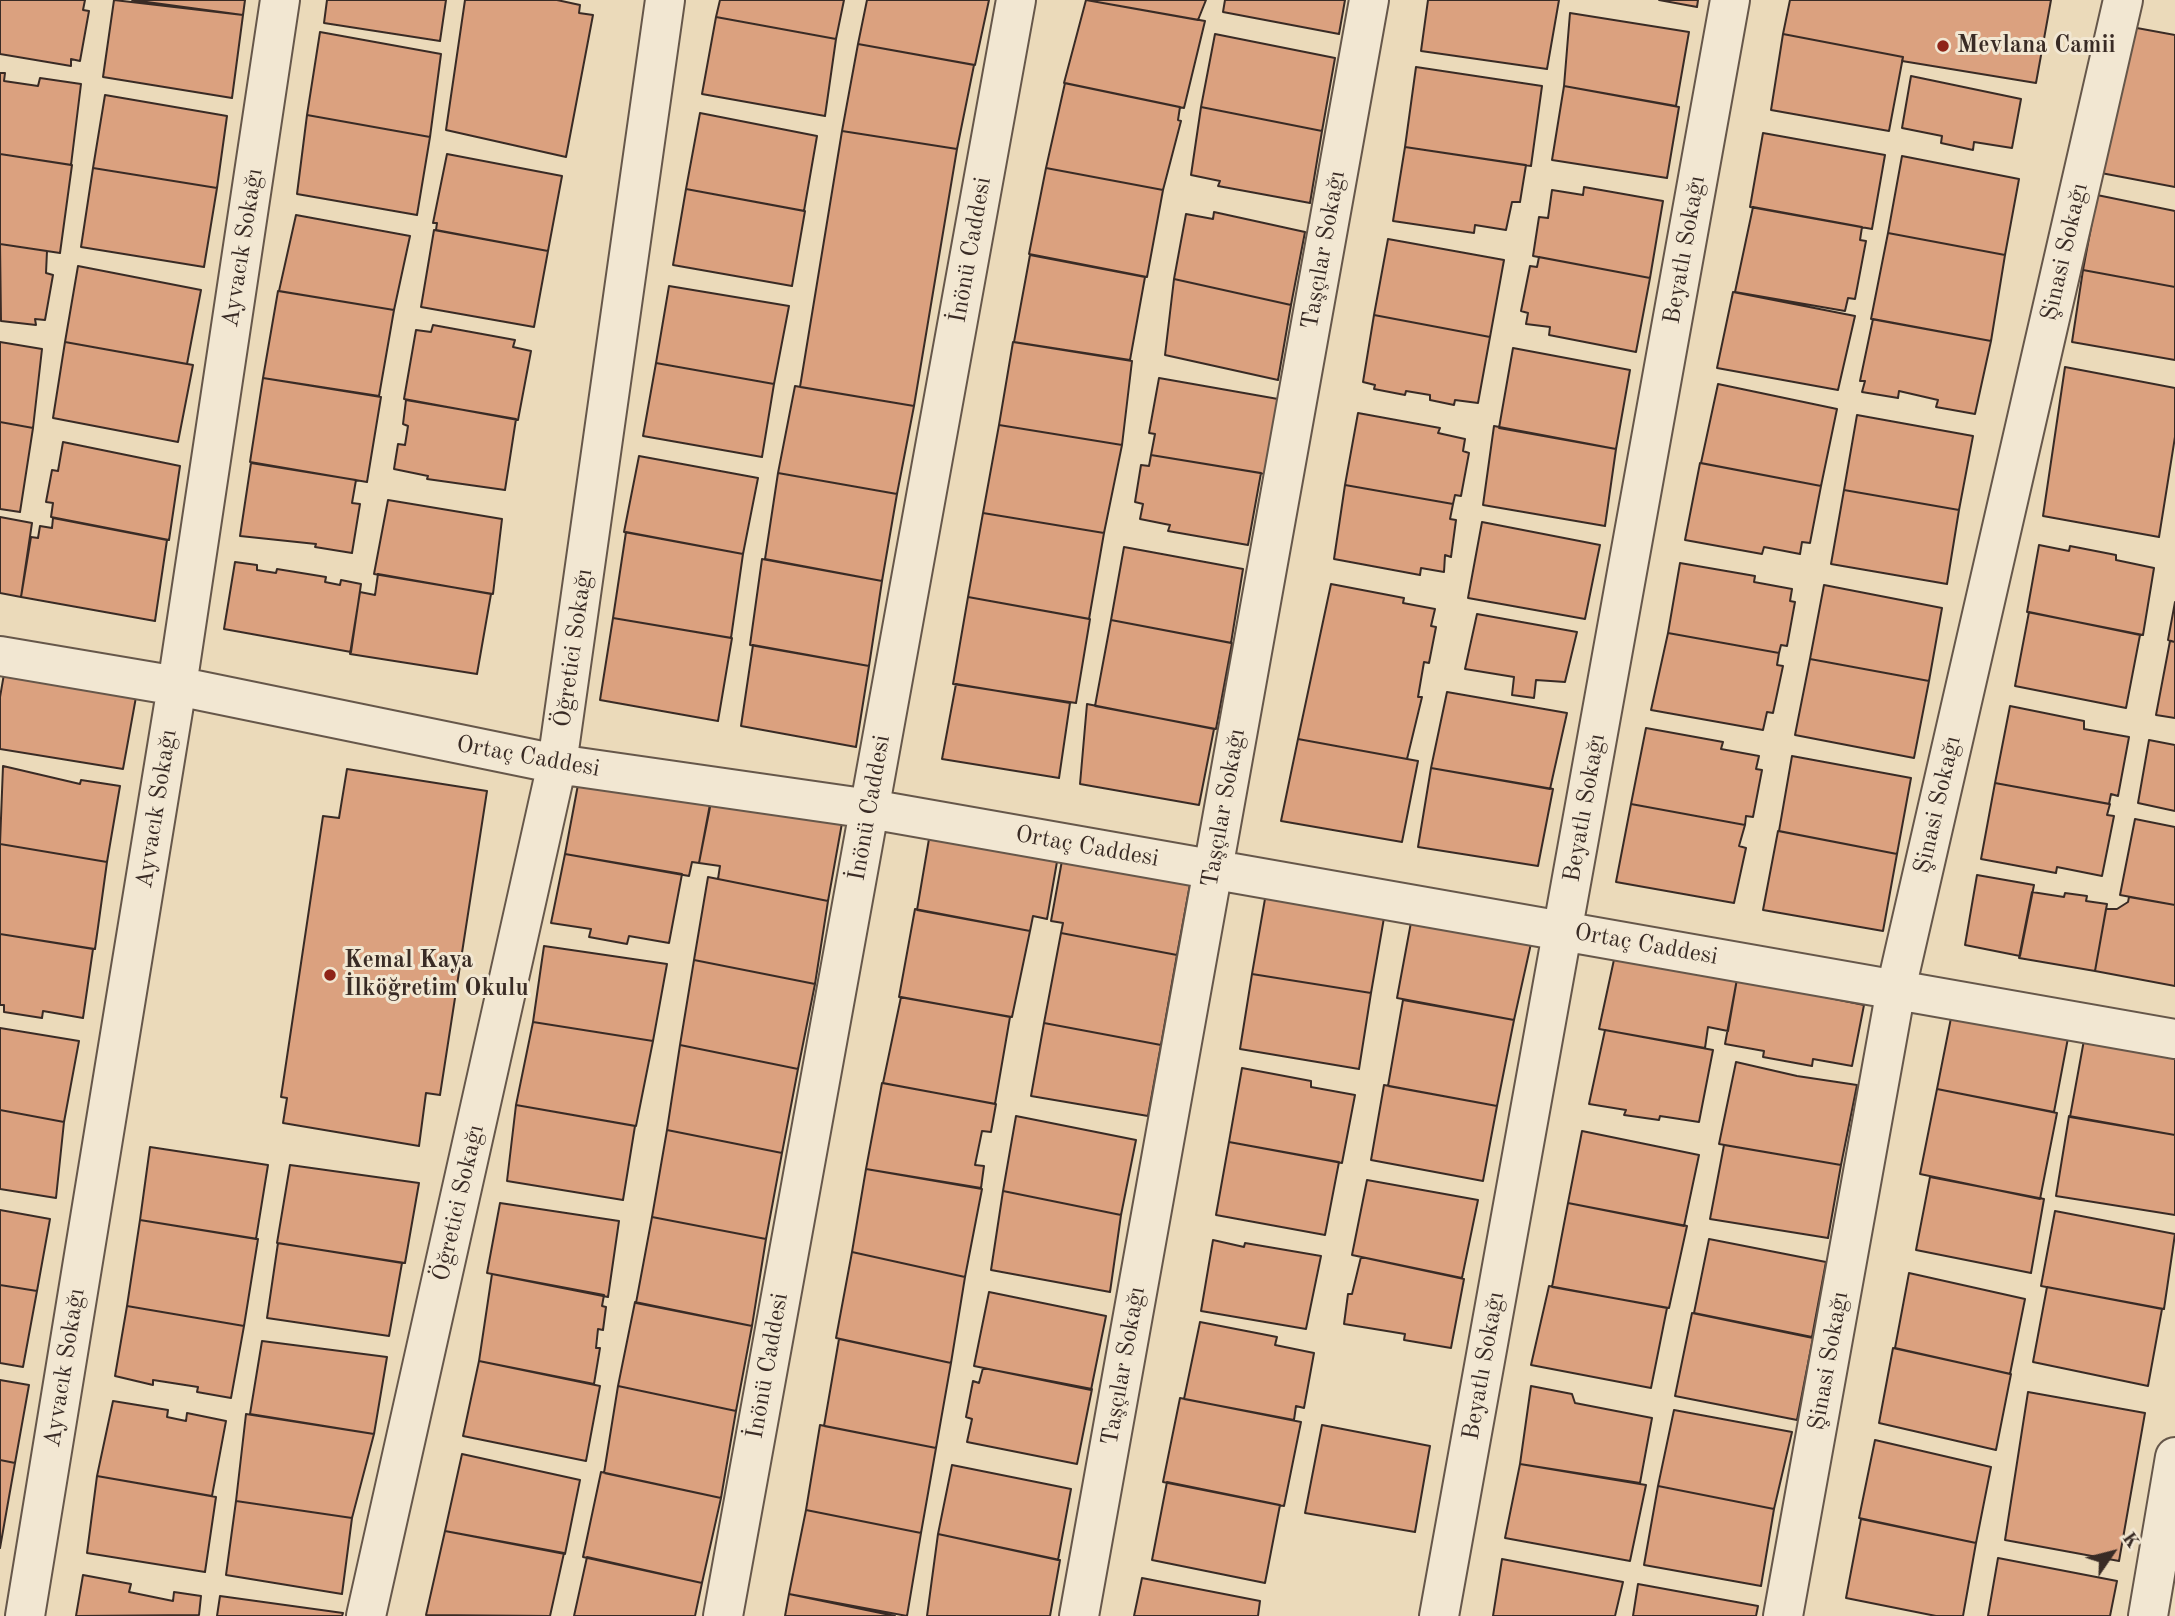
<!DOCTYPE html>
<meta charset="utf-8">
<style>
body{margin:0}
#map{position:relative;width:2175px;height:1616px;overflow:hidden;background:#ebdaba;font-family:"Old Standard TT",serif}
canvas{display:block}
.north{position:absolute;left:2077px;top:1518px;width:70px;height:70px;-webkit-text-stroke:5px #f2e7d2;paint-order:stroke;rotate:55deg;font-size:19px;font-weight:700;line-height:28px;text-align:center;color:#392b25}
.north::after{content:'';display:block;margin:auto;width:24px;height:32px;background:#392b25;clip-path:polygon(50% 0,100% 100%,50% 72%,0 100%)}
</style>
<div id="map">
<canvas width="2175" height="1616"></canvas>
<div class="north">K</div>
</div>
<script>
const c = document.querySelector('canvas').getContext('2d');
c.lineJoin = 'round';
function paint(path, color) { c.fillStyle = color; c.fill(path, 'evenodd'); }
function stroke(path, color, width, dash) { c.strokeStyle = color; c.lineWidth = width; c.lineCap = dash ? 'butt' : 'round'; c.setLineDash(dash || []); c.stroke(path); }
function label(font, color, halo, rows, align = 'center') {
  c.font = font + ' "Old Standard TT",serif'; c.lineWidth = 6; c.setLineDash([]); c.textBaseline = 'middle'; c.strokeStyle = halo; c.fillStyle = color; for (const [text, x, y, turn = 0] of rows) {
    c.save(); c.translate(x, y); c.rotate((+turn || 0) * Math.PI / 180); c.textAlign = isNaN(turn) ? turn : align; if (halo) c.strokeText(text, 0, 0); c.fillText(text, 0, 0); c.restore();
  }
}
const building = new Path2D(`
 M0,0H85L83,10L89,11L80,61L71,59V66L0,54Z
 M114,0L243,15L232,98L103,77Z
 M132,0H245L243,15Z
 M327,0H446L440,41L324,23Z
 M465,0H557L580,5L579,13L593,15L566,157L446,130Z
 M720,0H844L836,39L716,17Z
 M867,0H989L975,65L858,44Z
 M1086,0H1206L1198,20Z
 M1086,0L1205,21L1184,108L1064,83Z
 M1225,0H1345L1339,34L1223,12Z
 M1428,0H1559L1547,69L1421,51Z
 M1659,0H1698L1697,7Z
 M1790,0H2051L2036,83L1902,61L1903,57L1783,34Z
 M1570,13L1689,32L1676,106L1564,86Z
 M716,17L836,39L825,116L702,94Z
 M2126,26L2175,35V187L2101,173Z
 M320,32L441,54L430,137L307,115Z
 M1215,34L1335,58L1322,131L1201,107Z
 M1783,34L1903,57L1889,131L1771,110Z
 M858,44L974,65L957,149L842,131Z
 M1416,67L1542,86L1531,166L1405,147Z
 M0,73H5L4,81L38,86L40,78L81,84L71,165L0,154Z
 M1911,76L2021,99L2012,148L1974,142L1973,150L1941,143L1942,136L1902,128Z
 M1065,83L1180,107L1178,120L1181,121L1163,190L1046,168Z
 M1564,86L1679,107L1667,178L1552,160Z
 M105,95L227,116L217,188L93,168Z
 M1201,107L1322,131L1310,203L1218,186L1220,181L1191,175Z
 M700,113L817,136L804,211L686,189Z
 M307,115L430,137L417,215L297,194Z
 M842,131L957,149L914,406L800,387Z
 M1763,133L1885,155L1872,229L1750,207Z
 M1405,147L1526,165L1520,202H1512L1506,230L1475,225L1474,233L1393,221Z
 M0,154L72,165L60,253L0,244Z
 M447,154L562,176L548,251L436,230L437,223H433Z
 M1902,156L2019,179L2005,255L1888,233Z
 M93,168L217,188L204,267L81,247Z
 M1046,168L1163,190L1147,277L1029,254Z
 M1584,187L1663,201L1650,278L1533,256L1539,217L1548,218L1552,190L1583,195Z
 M686,189L805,211L792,286L673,265Z
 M2097,195L2175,211V287L2083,270Z
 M1753,207L1862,227L1860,240L1866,241L1855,299L1848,298L1845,311L1735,292Z
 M1214,212L1305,232L1291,305L1174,279L1186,214L1213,219Z
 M296,215L410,236L394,310L279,291Z
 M434,230L548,251L534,327L421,307Z
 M1888,233L2005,255L1991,341L1871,319Z
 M1388,239L1504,260L1490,337L1374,315Z
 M0,244L47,251L46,273L53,275L45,320L35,319L36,325L1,321Z
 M1030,255L1145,277L1130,360L1014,342Z
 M1539,257L1650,278L1636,352L1549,335L1550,327L1526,324L1528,313L1521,311L1530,266L1537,267Z
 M78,266L201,290L187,364L65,342Z
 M2083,270L2175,287V360L2072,342Z
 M1174,279L1291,305L1278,380L1165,355Z
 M669,286L789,306L774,384L656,363Z
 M278,291L394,310L379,396L263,378Z
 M1733,292L1855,316L1838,390L1717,368Z
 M1374,315L1490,337L1478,403L1455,400L1454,405L1430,400V395L1406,391L1405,395L1374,389L1375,385L1363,382Z
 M1873,319L1991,341L1975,414L1936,407L1938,400L1899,391L1898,398L1862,392L1865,381H1860Z
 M433,325L515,340L513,347L531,351L518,420L404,399L416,330L431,332Z
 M0,342L42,349L33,428L0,422Z
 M65,342L193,365L178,442L53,418Z
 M1013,342L1132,361L1122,445L999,425Z
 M1513,348L1630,370L1616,449L1499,428Z
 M656,363L774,384L762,457L643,436Z
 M2065,367L2175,388V437L2159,537L2043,516Z
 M263,378L381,397L367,482L250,462Z
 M1159,378L1278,399L1266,474L1151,455L1155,434L1149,433Z
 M1718,384L1837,409L1821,486L1701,463Z
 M795,386L914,406L897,494L778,473Z
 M406,400L516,419L505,490L427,479L428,476L394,469L398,444L405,445L408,426L403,424Z
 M1358,413L1440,428L1438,433L1465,439L1463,451L1469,453L1461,496L1455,495L1453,504L1345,485Z
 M1857,415L1973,436L1959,510L1844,490Z
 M0,422L33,428L20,512L0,509Z
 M999,425L1122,445L1104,533L983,513Z
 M1494,426L1616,449L1605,526L1483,505Z
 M63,442L180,466L169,540L51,517L53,503L46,502L52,470L58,471Z
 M1151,455L1261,473L1248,545L1168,531L1170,525L1140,519L1143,504L1135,502L1141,465L1149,466Z
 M639,456L758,478L743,554L624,532Z
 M251,463L356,480L352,503L360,504L352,553L315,547L316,544L240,536Z
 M1700,463L1821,486L1810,543L1802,542L1800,554L1764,547L1762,554L1685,540Z
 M778,473L897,494L882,581L765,559Z
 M1345,485L1453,504L1450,519L1456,520L1451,557L1445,555L1444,572L1421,568L1420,575L1334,559Z
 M1844,490L1959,510L1947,584L1831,564Z
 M388,500L502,519L493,594L374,574Z
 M983,513L1104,533L1089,619L968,597Z
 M0,517L32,523L21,597L0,593Z
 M53,518L167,540L155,621L21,597L31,537L38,538L40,526L52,528Z
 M1482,522L1600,545L1585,619L1468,598Z
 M626,532L743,554L731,638L613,618Z
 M2039,545L2069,551L2070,546L2116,555V560L2154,568L2143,635L2027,612Z
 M1124,547L1243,569L1231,643L1111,620Z
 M762,559L882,581L869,666L750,645Z
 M235,562L257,565V570L276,573L277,569L326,577L325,582L340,585L341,580L361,584L351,652L224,629Z
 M1680,563L1755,576L1754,582L1792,589L1790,601L1795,602L1787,646L1781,645L1779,653L1668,633Z
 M378,574L491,594L477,674L350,654L360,592L375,595Z
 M1331,584L1404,598L1403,603L1435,609L1431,626L1436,627L1429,663L1424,662L1418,697H1422L1407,759L1298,739Z
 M1824,585L1942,608L1929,681L1810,659Z
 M968,597L1090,619L1076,703L953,684Z
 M2175,602V642L2168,640Z
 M2029,612L2140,635L2126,708L2015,686Z
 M1477,614L1577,632L1565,682L1536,680L1534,698L1512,695L1514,677L1465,669Z
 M613,618L732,638L718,721L600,700Z
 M1111,620L1232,643L1216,729L1095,706Z
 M1668,633L1779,653L1777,665L1783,666L1773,713L1767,712L1763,730L1651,710Z
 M2170,641L2175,642V718L2156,715Z
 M753,645L869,666L856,747L741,726Z
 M1810,659L1929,681L1914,758L1795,735Z
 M4,674L136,697L123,769L0,749V697Z
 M956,684L1070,703L1059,778L942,759Z
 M1447,692L1567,713L1550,789L1431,768Z
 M1087,704L1214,729L1199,805L1080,784Z
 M2010,706L2084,721V729L2129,737L2118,796L2111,794L2109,804L1995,783Z
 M1646,728L1723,742L1721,749L1759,756L1756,769L1762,770L1753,817L1746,816L1745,825L1631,804Z
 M1298,739L1418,761L1402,842L1281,821Z
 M2149,740L2175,745V811L2138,803Z
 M1792,756L1911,778L1897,854L1779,831Z
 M3,766L80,784L81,780L120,786L107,862L0,844Z
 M1431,768L1553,789L1538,866L1418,847Z
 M347,769L487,791L440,1095L426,1093L419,1146L283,1123L287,1098L281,1097L323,816L339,818Z
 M580,774L712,797L699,863L692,862L689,876L565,854Z
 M1995,783L2110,804L2107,815L2114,816L2102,876L2057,867L2056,873L1981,859Z
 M711,799L842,823L828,901L718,879L720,866L699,863Z
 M1631,804L1745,825L1739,846L1746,848L1734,903L1616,882Z
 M2135,819L2175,827V905L2120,895Z
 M1778,831L1897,854L1883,931L1763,910Z
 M930,833L1058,856L1047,919L1033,916L1030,931L917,910Z
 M0,844L107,862L95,949L0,934Z
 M565,854L682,874L669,943L629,936L627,944L589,937L591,929L551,923Z
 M1063,855L1191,879L1177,955L1061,933L1063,923L1051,921Z
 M1977,875L2034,885L2020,956L1965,945Z
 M708,877L828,901L815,984L694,960Z
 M2032,892L2064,897L2065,893L2087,896L2086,901L2107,904L2095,971L2019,958Z
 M1266,893L1385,912L1371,993L1252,974Z
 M2129,897L2175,905V986L2095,971L2106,909H2117L2128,902Z
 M915,909L1030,931L1012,1017L899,997Z
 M1412,917L1532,939L1514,1020L1397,998Z
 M1061,933L1177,955L1161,1045L1044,1023Z
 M0,934L93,949L83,1018L43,1011L42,1018L4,1012V1005H0Z
 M544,946L667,964L653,1041L533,1022Z
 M1615,955L1737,979L1728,1031L1708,1027L1705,1048L1599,1029Z
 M694,960L815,984L798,1069L680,1045Z
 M1252,974L1371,993L1359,1069L1240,1049Z
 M1737,979L1864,1005L1852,1066L1813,1059L1812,1066L1763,1057L1764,1051L1725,1044Z
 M901,997L1010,1017L995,1104L883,1083Z
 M1403,1000L1514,1020L1497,1106L1388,1086Z
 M1951,1018L2068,1038L2054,1112L1937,1089Z
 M533,1022L653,1041L636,1126L516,1105Z
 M1044,1023L1161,1045L1148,1116L1031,1096Z
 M0,1028L79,1041L64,1122L0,1110Z
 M1605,1030L1713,1050L1699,1122L1660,1116L1659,1120L1624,1115L1626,1110L1589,1104Z
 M2084,1040L2175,1055V1135L2070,1117Z
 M680,1045L798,1069L782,1153L667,1130Z
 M1736,1062L1797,1076L1857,1085L1841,1165L1719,1144Z
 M1242,1068L1311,1081V1087L1355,1095L1342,1163L1229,1142Z
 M882,1083L996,1104L991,1132L982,1131L975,1165L984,1166L981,1188L866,1169Z
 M1384,1085L1497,1106L1483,1181L1371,1160Z
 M1937,1089L2057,1113L2040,1199L1920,1174Z
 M516,1105L635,1126L623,1200L507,1181Z
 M0,1110L64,1122L56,1198L0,1189Z
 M1016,1116L1136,1140L1121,1215L1003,1191Z
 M2069,1116L2175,1135V1215L2056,1196Z
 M667,1130L782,1153L766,1239L652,1217Z
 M1582,1131L1699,1155L1684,1226L1568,1203Z
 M1229,1142L1339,1162L1325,1235L1216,1215Z
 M1724,1145L1841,1165L1828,1238L1710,1219Z
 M150,1147L268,1165L256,1239L140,1220Z
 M290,1165L419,1183L405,1263L277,1243Z
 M866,1169L982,1189L965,1277L852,1252Z
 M1930,1177L2044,1199L2031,1273L1916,1250Z
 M1367,1180L1478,1200L1462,1278L1352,1255Z
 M1003,1191L1121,1215L1110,1292L991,1270Z
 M500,1203L619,1221L608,1297L487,1273Z
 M1568,1203L1687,1226L1669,1308L1552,1287Z
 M0,1210L50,1219L37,1291L0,1285Z
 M2055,1211L2175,1234L2164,1309L2041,1286Z
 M652,1217L766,1239L752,1326L636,1303Z
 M140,1220L258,1239L244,1326L127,1306Z
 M1709,1239L1826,1262L1812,1337L1694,1313Z
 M1213,1240L1244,1247L1245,1243L1321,1256L1306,1329L1201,1311Z
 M278,1243L402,1263L389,1336L267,1318Z
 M852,1252L965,1277L951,1363L836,1338Z
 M1361,1257L1464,1279L1451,1348L1404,1340L1405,1334L1344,1324L1348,1294H1352Z
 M1909,1273L2025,1299L2010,1374L1895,1348Z
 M492,1274L604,1295L602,1306L606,1307L603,1330L598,1329L596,1348H600L594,1384L479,1361Z
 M0,1285L37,1291L23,1367L0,1363Z
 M1549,1286L1667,1308L1651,1388L1531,1365Z
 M2047,1287L2162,1309L2148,1386L2033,1362Z
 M989,1292L1106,1316L1091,1390L974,1366Z
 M635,1302L752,1326L736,1411L618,1386Z
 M127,1306L244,1326L231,1398L197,1392L198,1387L153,1380V1385L115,1376Z
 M1692,1313L1813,1338L1797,1420L1675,1396Z
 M1200,1322L1277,1337L1275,1345L1314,1353L1304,1408L1296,1406L1294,1420L1184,1399Z
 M839,1339L951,1363L936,1448L824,1426Z
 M262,1341L387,1357L374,1434L250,1414Z
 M1893,1348L2011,1374L1996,1450L1879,1423Z
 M479,1361L600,1386L586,1461L463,1436Z
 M983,1368L1092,1389L1077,1464L967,1442L972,1419L966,1417L973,1381L979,1383Z
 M0,1380L29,1385L15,1463L0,1460Z
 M618,1386L736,1411L721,1498L604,1473Z
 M1531,1386L1572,1394L1575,1403L1652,1418L1640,1483L1520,1464Z
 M2028,1392L2145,1413L2119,1561L2005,1540Z
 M1180,1398L1301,1422L1284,1506L1163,1482Z
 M113,1401L168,1410L167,1417L186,1421L187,1413L226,1421L212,1496L97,1476Z
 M1674,1410L1792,1432L1774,1509L1658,1486Z
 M246,1414L374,1434L352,1518L236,1501Z
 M820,1425L936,1448L921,1533L806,1510Z
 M1322,1425L1430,1446L1415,1532L1305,1513Z
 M1875,1440L1991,1467L1976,1543L1859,1518Z
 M462,1454L580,1480L565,1554L445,1531Z
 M0,1460L15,1463L0,1548Z
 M1520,1464L1646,1485L1630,1561L1505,1538Z
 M952,1465L1071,1489L1058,1560L938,1534Z
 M601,1472L721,1498L702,1583L583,1557Z
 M97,1476L216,1497L205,1572L87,1553Z
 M1167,1482L1280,1505L1265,1583L1152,1560Z
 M1658,1486L1774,1509L1761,1586L1644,1565Z
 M236,1501L352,1518L342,1594L226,1575Z
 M806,1510L921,1533L907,1616L789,1594Z
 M1861,1519L1976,1543L1963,1616H1936L1846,1598Z
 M445,1531L564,1553L550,1616L426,1615Z
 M938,1534L1060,1560L1050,1616H927Z
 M587,1557L702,1583L695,1616H574Z
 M1998,1558L2117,1581L2110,1616H1988Z
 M1502,1559L1623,1582L1615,1616H1493Z
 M83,1575L131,1584L129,1592L173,1601L174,1592L201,1596L199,1615L76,1616Z
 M1142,1578L1260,1601L1258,1616H1134Z
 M1638,1584L1758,1606L1756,1616H1633Z
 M789,1594L895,1616H785Z
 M220,1596L343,1613L342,1616H217Z`);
paint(building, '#dba17f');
stroke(building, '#392b25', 2);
const minor = new Path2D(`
 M0,656L177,686L557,764L870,809L2175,1039
 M25,1616L177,686L280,0
 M366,1616L557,764L665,0
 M723,1616L1016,0
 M1079,1616L1369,0
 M1439,1616L1730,0
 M1783,1616L1896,989L2123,0
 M2148,1616L2175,1457`);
stroke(minor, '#66574a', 42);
stroke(minor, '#f2e7d2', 38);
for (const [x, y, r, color] of [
 [1943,46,7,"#8f2418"],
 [330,975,7,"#8f2418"]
]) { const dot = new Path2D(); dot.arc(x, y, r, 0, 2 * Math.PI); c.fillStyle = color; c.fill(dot); stroke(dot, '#f2e7d2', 2.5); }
label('bold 24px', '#392b25', '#f2e7d2', [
 ["Mevlana Camii",1957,46],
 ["Kemal Kaya",344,961],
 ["İlköğretim Okulu",344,989]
], 'left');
label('24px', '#392b25', '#f2e7d2', [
 ["Ayvacık Sokağı",243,248,-81],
 ["İnönü Caddesi",971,250,-80],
 ["Taşçılar Sokağı",1324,250,-80],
 ["Beyatlı Sokağı",1685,250,-80],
 ["Şinasi Sokağı",2065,252,-77],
 ["Öğretici Sokağı",574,648,-82],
 ["Ortaç Caddesi",528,757,10],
 ["Şinasi Sokağı",1938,805,-77],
 ["İnönü Caddesi",870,808,-80],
 ["Taşçılar Sokağı",1224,808,-80],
 ["Beyatlı Sokağı",1585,808,-80],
 ["Ayvacık Sokağı",157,809,-81],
 ["Ortaç Caddesi",1087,847,10],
 ["Ortaç Caddesi",1646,945,10],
 ["Öğretici Sokağı",459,1203,-77],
 ["Şinasi Sokağı",1829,1361,-80],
 ["İnönü Caddesi",768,1366,-80],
 ["Taşçılar Sokağı",1124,1366,-80],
 ["Beyatlı Sokağı",1484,1366,-80],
 ["Ayvacık Sokağı",65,1368,-81]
]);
</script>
